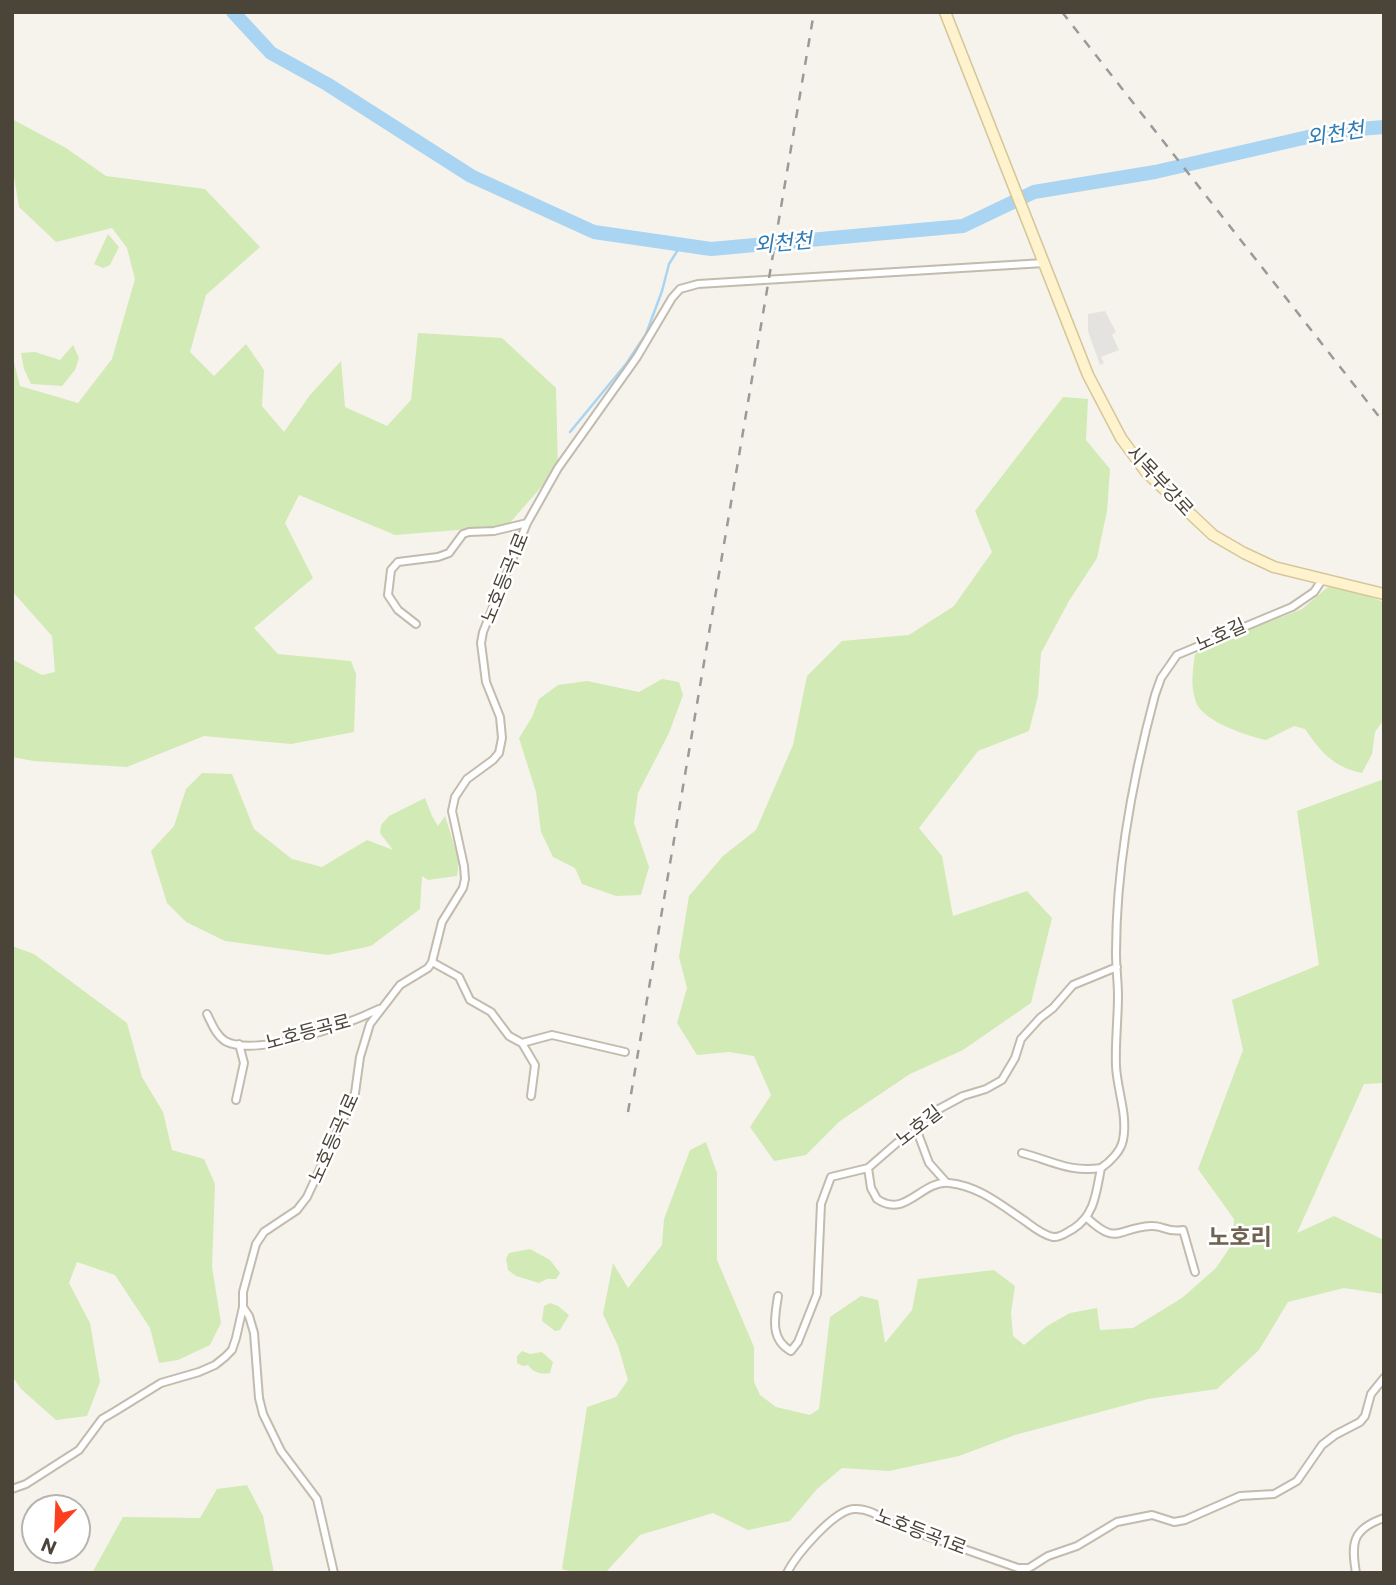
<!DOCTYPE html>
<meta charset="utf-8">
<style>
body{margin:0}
#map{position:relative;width:1396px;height:1585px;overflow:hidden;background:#f6f3ec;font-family:Commissioner,sans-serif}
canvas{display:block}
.frame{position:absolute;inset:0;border:14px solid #4b4439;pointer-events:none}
.north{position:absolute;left:21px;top:1494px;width:70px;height:70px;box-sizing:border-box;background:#fff;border:2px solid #b7b4b0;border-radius:50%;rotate:203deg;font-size:19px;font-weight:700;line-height:28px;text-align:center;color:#4b4439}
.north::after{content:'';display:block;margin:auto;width:24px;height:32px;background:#fc3f1d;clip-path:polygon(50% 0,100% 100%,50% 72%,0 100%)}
</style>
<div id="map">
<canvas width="1396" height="1585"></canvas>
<div class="frame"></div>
<div class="north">N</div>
</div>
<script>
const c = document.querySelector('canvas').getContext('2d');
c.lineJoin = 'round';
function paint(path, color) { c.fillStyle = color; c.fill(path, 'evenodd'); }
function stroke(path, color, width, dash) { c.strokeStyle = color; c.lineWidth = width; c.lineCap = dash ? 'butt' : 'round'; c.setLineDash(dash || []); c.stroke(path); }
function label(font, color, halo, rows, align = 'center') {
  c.font = font + ' Commissioner,"Noto Sans KR",sans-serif'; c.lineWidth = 5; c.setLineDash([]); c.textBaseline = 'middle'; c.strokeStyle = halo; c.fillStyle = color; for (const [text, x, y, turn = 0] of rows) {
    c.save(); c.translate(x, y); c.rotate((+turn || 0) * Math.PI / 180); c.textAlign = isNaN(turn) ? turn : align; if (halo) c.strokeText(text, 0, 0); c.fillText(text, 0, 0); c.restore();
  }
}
paint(new Path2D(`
 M12,119L66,148L106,176L205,189L260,247L206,295L190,352L214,376L246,344L264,370L262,406L284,432L310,395L341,361L345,407L387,426L411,400L418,333L502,338L556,388L558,468L507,526L395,535L299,495L285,523L313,578L254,628L278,654L351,661L356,674L354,732L291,744L204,736L127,767L34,761L12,757V659L42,675L55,672L52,636L12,591V278L13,358L20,386L78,403L112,359L135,279L127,248L112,228L56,242L19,207L12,165Z
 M108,234L119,247L110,265L103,268L94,264Z
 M73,345L79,358L75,370L62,386L31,384L24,369L21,353L35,352L60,360Z
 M1063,397L1088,399L1086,440L1110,469L1107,511L1097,558L1069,601L1041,653L1038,696L1029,731L978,751L919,828L942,856L953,916L1027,891L1052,918L1031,1003L963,1050L910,1074L840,1121L806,1155L774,1161L750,1127L771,1095L754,1056L729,1052L697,1055L677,1023L687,988L679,957L689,896L723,856L756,830L793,745L807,676L842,641L909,635L954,606L992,552L975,511Z
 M1328,587L1354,591L1384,602V719L1375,732L1372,754L1362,773C1333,767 1321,752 1305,729L1294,726L1266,740C1248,736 1203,722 1196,702C1190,686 1193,670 1195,654L1240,633L1302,609Z
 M662,679L679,682L683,695L669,733L638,793L634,823L649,867L641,895L616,896L582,884L575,868L553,857L541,832L536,792L519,738L532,717L539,699L558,685L587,681L639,692Z
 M202,773L232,774L254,829L292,859L322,867L367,840L393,850L380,833L381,825L389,816L425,798L432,816L438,826L445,816L459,860L457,876L428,880L422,876L420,909L371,946L328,955L225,941L186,922L167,903L151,851L174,826L186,789Z
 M1384,779V1083L1364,1084L1297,1233L1334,1216L1384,1240V1294L1344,1288L1288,1302L1259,1350L1217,1389L1148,1399L1015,1435L959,1456L889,1471L842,1468L817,1489L790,1521L748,1530L713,1513L640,1535L606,1572L577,1573L562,1569L587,1407L616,1397L628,1380L618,1346L603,1314L613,1263L628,1288L662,1245L664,1219L690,1150L706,1142L717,1173V1260L754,1347V1382L760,1395L776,1407L810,1415L819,1409L830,1317L861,1296L878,1300L885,1343L912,1310L918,1279L994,1270L1015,1286L1011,1313L1013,1336L1024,1345L1047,1326L1070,1313L1097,1308L1100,1330L1133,1328L1182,1298L1216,1268L1233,1243L1234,1219L1198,1169L1243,1050L1232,1000L1319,965L1297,811Z
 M12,946L34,954L127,1023L142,1077L163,1112L172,1150L204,1159L215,1184L212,1267L221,1323L210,1345L178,1360L159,1363L150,1328L115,1275L77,1262L69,1283L90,1323L100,1382L87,1416L56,1420L21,1389L12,1376Z
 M530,1249L550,1260L560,1273L556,1279H547L539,1283L516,1276L508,1270L506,1259L509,1253Z
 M550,1303L558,1306L569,1315L560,1330L555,1331L542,1321L544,1306Z
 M522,1351L530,1354L542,1352L553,1362L550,1373C540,1375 533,1372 528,1365L523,1366L517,1363V1356Z
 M247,1485L263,1516L274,1573H92L123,1517L200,1518L217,1489Z`), '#d2eab5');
paint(new Path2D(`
 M1105,311L1116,332L1112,335L1119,350L1101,357L1104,363L1100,365L1088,331V314Z`), '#e5e3e0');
stroke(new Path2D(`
 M570,432L626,364L646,334L662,291L669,264L681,245`), '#a9d4f2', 2.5);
stroke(new Path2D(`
 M233,12L271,53L327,84L471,176L594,232L711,249L963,226L1034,192L1155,172L1334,131L1384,127`), '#a9d4f2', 14);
const street = new Path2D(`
 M416,624L398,610L388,595L391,570L398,562L438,557L449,553L463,534L469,532L494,531L527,523
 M432,962L459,977L470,1000L491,1012L509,1036L522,1043L535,1065L531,1096
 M1117,967L1073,985L1053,1008L1040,1018L1021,1039L1015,1058L1002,1080L986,1089L963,1096L926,1116L917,1131L898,1142L868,1168L871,1188L877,1199C906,1219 921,1180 949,1183C979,1186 1001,1205 1025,1221C1033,1227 1043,1235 1053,1237C1060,1238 1067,1232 1073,1229C1095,1215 1096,1193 1101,1168C1110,1162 1121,1151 1123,1140C1128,1115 1117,1090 1116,1066C1115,1043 1118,1019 1118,996C1118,982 1116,968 1116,953C1116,869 1133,777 1155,695L1161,678L1177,655L1292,607L1314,592L1322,580
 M207,1014C212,1024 216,1035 225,1041C257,1058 348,1024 379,1009
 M522,1043L552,1035L625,1052
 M236,1100L244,1063L239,1044
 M917,1131L929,1163L946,1182
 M1022,1153C1050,1160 1070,1173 1101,1168
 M1086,1217C1118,1247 1116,1228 1151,1226C1164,1225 1166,1233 1183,1230L1195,1272
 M778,1296C775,1316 769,1339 791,1351L798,1342L817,1294L821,1204L831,1177L868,1168
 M243,1307L249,1316L254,1333L259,1398L263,1414L281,1451L317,1499L334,1573
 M12,1489L26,1484L79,1450L102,1419L114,1412L161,1383L199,1372L215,1365L225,1357L232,1350L236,1338L243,1307V1292L256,1244L264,1232L297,1210L307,1197L355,1093L360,1057L370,1024L400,985L428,968L432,962L442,922L463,888L465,879L464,866L452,811L455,797L467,779L493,760L499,753L502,738L500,717L486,682L481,643L483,632L527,523L558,468L637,357L672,298L680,289L698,284L1044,263
 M787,1573C796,1555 834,1510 854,1509C868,1508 879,1516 890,1523L1018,1568H1029L1048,1556L1077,1546L1117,1522L1152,1515L1174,1522L1185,1520L1240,1496L1274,1494L1297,1481L1322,1445L1335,1435L1360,1422L1365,1416L1371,1394L1384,1378
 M1356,1573C1351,1543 1352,1529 1384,1518`);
const secondary = new Path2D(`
 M945,12L1088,375L1121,438L1146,472L1213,535L1244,553L1274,567L1384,594`);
stroke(street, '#c2bbae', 10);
stroke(secondary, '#d6c79b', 13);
stroke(street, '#fff', 6);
stroke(secondary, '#fff3cd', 10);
stroke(new Path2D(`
 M1062,12L1384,423
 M628,1112L814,12`), '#9a9a9a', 2.5, [9, 9]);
label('19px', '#4b4439', '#fff', [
 ["시목부강로",1160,481,47],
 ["노호등곡1로",505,578,-68],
 ["노호길",1221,635,-24],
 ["노호등곡로",308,1032,-15],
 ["노호길",919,1126,-38],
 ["노호등곡1로",334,1138,-66],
 ["노호등곡1로",921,1532,21]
]);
label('italic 21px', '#2e7ab2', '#fff', [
 ["외천천",1335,134,-9],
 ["외천천",783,243,-5]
]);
label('bold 23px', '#6e6250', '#fff', [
 ["노호리",1240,1237]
]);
</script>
